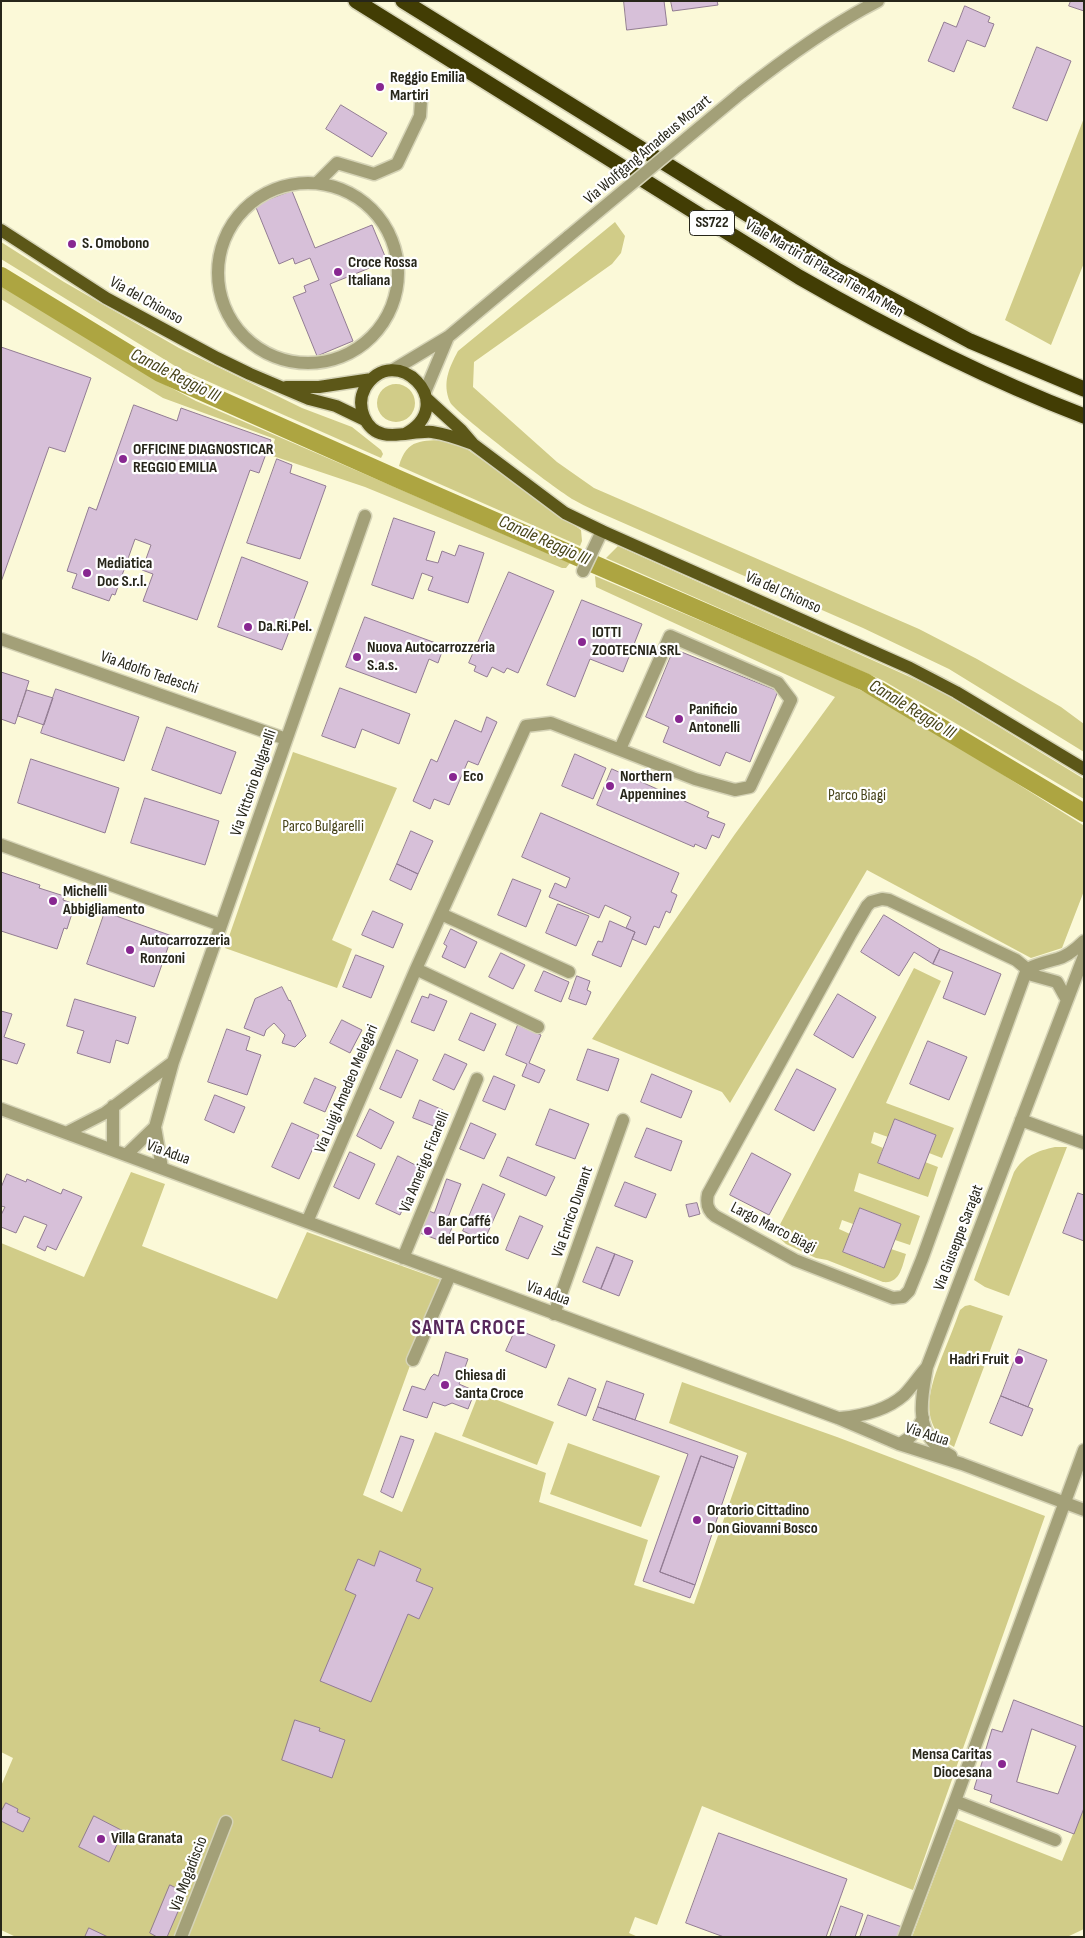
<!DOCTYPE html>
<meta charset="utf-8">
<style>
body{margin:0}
#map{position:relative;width:1085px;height:1938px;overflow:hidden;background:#fbf9d8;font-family:"Sofia Sans Condensed",sans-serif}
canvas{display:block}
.frame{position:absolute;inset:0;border:2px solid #27261a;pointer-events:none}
</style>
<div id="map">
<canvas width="1085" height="1938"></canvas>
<div class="frame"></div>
</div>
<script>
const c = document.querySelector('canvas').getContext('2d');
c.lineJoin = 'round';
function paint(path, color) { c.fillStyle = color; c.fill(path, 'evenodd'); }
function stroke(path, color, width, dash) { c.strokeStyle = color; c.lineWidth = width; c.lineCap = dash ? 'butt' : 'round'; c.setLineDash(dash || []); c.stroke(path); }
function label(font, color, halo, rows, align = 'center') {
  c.font = font + ' "Sofia Sans Condensed",sans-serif'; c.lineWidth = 4.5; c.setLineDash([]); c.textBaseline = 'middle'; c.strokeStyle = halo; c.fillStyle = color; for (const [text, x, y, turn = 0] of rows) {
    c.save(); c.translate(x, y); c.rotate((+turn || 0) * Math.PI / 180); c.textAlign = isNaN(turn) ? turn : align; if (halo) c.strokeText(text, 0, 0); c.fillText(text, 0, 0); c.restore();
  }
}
paint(new Path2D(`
 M1084,118V263L1051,345L1005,320Z
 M615,222L625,236L621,253L612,264L474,362L473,387L557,462L594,488L919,629L977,659L1061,707L1084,724V752L949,669L863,628L612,518C599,512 586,507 574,500C558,491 454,412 450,402C442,383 449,368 458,351Z
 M1,242L64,282L179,348L302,408L352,427L381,450L383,454L381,458L180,369L1,259Z
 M1,285L160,382L196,401L570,563L566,568H562L365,487L270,455L275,439L163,398L1,299Z
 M377 403a19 19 0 1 1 38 0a19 19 0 1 1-38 0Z
 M447,440L464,447L581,530L582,541L580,546L399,466C407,438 422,441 447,440Z
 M618,546L939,690L1084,779V799L884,681L606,558Z
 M595,576L836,678L895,707L1083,825L1084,891L1062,948L1031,958L867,870L730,1103L722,1092L592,1039L735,834L835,697L596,587Z
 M293,752L397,788L332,940L352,949L337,988L225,948Z
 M914,968L941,981L886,1103L954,1128L942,1158L929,1153L936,1135L895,1119L888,1137L874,1132L871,1143L883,1148L878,1163L918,1179L925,1162L938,1167L928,1197L859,1173L854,1191L920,1216L910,1245L895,1240L901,1224L860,1208L853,1224L842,1220L839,1229L850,1234L843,1252L883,1268L891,1249L906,1254C902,1267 900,1284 883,1282L827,1260L816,1258L786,1244L775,1234Z
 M1055,1147H1067L1009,1296L985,1287L974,1280L976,1274L1014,1172C1024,1156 1037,1151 1055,1147Z
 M131,1172L165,1184L142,1246L277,1299L307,1232L441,1280L363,1495L402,1512L435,1432L546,1473L539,1502L648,1540L634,1585L694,1604L747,1453L669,1423L682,1382L837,1437L1045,1516L913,1890L702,1806L657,1925L635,1917L629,1933L638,1937H16L1,1930V1786L13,1758L1,1752V1243L84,1277Z
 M970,1305L1003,1316L954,1447C916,1424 930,1387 943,1354C949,1339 955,1324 960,1310L965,1306Z
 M479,1393L554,1422L537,1465L462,1436Z
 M568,1443L660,1476L641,1527L550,1494Z
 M1084,1807V1929L1067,1937H912L956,1819L1062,1861Z`), '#d1cc88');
stroke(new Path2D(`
 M1,276L160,373L396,478L865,682L1084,813`), '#ada541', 18);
const building = new Path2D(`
 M624,1H664L667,25L627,30Z
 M671,1H717L718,5L673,11Z
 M1071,1H1084V11L1069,6Z
 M965,6L990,17L988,22L994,24L985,47L967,40L954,72L928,61L944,22L956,27Z
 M1037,47L1071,61L1047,121L1013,108Z
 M341,105L387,133L372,157L326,129Z
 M292,191L315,248L372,225L387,261L330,284L353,341L317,356L293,297L306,292L304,286L319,280L310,258L295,264L293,258L279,264L255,205Z
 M1,347L91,378L65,452L49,447L1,582Z
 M134,405L177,421L181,408L271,440L259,473L250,470L197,620L143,601L153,574L142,570L151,545L135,539L115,595L112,594L109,601L72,588L77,574L67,571L89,507L96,510Z
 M277,459L292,465L290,473L326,486L300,559L247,543Z
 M394,518L435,532L426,560L438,563L442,551L455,556L459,545L484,553L468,603L428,590L433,577L422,573L413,599L372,585Z
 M242,557L308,582L282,650L218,627Z
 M509,572L554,591L518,673L507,668L504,673L492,667L487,677L474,671L476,666L469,663Z
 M582,600L642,624L623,672L590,659L575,697L547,685Z
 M365,617L444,646L438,663L429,659L416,693L346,667Z
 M674,649L778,691L750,762L726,752L720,766L663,742L669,727L646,717Z
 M1,672L29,681L15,724L1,719Z
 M340,688L410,714L399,744L362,729L355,748L322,736Z
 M56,689L139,717L124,761L41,733Z
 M27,690L53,698L44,725L18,716Z
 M487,717L497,722L478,765L468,761L449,805L434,799L430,809L413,801L431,759L437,762L455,720L481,732Z
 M167,727L236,752L221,794L152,770Z
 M575,754L606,768L593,799L562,786Z
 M31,759L119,788L105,833L18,803Z
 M612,769L709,812L707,817L725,824L719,838L712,835L706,849L695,844L694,847L597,805Z
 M145,798L219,821L205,865L131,843Z
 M541,813L679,873L671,892L677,895L670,913L666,911L659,928L654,926L646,945L632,939L635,932L626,928L631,917L605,905L599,918L549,897L555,883L566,888L570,878L522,857Z
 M411,831L433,841L418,874L397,864Z
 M397,864L418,874L411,890L390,880Z
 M1,872L40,885L39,888L64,896L63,900L75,904L67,929L64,928L57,949L1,931Z
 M513,879L541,890L526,927L498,915Z
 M558,904L589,916L576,946L546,933Z
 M373,911L403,924L393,948L362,935Z
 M105,912L172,936L154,987L87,964Z
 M884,915L940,949L933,964L914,952L899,976L861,952Z
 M610,921L635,932L621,967L592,955L598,941L602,942Z
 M451,929L477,942L465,968L442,957L447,946L444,944Z
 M940,949L1001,974L985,1015L943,998L953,972L933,964Z
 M501,953L525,965L513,989L489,977Z
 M356,955L384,966L371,998L343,987Z
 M544,971L569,982L561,1002L535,991Z
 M577,976L590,981L587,990L591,992L586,1005L569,999Z
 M282,987L289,1001L290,1000L306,1036L295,1047L282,1043L285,1035L274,1023L266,1030L264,1036L244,1028L255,999Z
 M430,994L447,1001L434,1031L411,1022L422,996L428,998Z
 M838,994L876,1017L853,1058L814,1035Z
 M75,999L136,1017L128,1044L116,1040L110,1063L77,1053L84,1031L67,1026Z
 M1,1011L12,1014L4,1037L25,1044L17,1064L1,1059Z
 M471,1013L496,1024L484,1051L459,1040Z
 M342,1020L362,1030L350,1053L330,1043Z
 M518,1025L541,1035L529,1063L545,1070L539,1083L522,1076L527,1064L506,1055Z
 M227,1029L250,1037L246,1050L261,1055L247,1095L208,1082Z
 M928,1041L967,1057L949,1100L910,1084Z
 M588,1049L619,1059L608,1091L577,1080Z
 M397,1050L418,1060L401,1098L380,1089Z
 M445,1054L467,1064L454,1090L433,1080Z
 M797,1069L836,1089L814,1131L775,1110Z
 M652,1074L692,1091L681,1118L641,1102Z
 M494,1076L515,1085L505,1110L483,1101Z
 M315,1078L336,1087L325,1112L304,1103Z
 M215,1095L245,1107L234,1133L205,1120Z
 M420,1100L443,1110L436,1127L413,1118Z
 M370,1109L394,1122L381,1149L357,1136Z
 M550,1109L589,1124L575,1159L536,1145Z
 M895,1119L936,1135L919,1179L878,1163Z
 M292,1123L319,1135L299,1179L272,1167Z
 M471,1123L496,1134L484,1159L460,1149Z
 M647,1128L682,1141L671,1171L635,1157Z
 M350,1152L375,1164L359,1199L334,1187Z
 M752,1153L791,1174L769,1215L730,1195Z
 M398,1156L421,1168L400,1215L376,1204Z
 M508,1157L555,1177L546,1196L500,1176Z
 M7,1174L26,1182L27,1179L61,1194L63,1189L82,1197L56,1250L47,1246L45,1251L37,1247L47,1225L24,1216L16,1233L1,1227V1215L5,1207L1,1206V1188Z
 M447,1179L461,1184L447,1220L454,1222L446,1243L420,1233L429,1211L434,1213Z
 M625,1182L656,1194L646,1218L615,1206Z
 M483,1184L505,1194L484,1241L463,1231Z
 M1078,1193L1084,1195V1241L1063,1233Z
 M697,1203L700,1214L689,1217L686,1205Z
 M860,1208L901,1224L884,1268L843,1252Z
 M520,1216L543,1226L528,1259L506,1250Z
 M597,1247L615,1254L601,1289L583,1282Z
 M615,1254L633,1261L619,1296L601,1289Z
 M516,1329L555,1345L546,1368L506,1351Z
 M1019,1349L1047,1360L1028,1407L1001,1396Z
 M446,1352L468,1359L459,1384L475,1391L468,1409L452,1403L445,1406L433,1402L427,1418L403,1410L412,1386L425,1390L431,1377L434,1374L438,1376Z
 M569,1378L596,1389L586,1416L558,1405Z
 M607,1381L644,1394L635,1420L598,1407Z
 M1001,1396L1033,1409L1022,1436L990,1423Z
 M598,1407L738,1456L734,1468L701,1456L660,1572L695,1585L690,1598L643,1581L688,1454L593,1420Z
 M401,1436L414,1440L393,1498L381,1492Z
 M701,1456L734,1468L695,1585L660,1572Z
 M380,1551L421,1569L416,1581L433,1588L419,1619L408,1614L371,1702L320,1681L356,1595L345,1590L358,1559L374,1566Z
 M1014,1700L1084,1727V1808L1074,1834L990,1802L992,1795L974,1789L992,1729L1002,1732ZM1032,1729L1076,1746L1058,1794L1017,1782Z
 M295,1720L320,1728L319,1731L345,1740L332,1778L282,1760Z
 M6,1803L18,1809L17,1812L30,1818L23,1832L1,1821V1812Z
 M94,1816L123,1831L109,1862L79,1847Z
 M719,1833L847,1879L826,1937H724L686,1923Z
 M170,1885L186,1893L167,1937H157L150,1933Z
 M841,1906L863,1914L855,1937H830Z
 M868,1915L902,1927L898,1937H860Z
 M89,1928L108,1937H85Z`);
paint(building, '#d7c0d9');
stroke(building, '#927c93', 1);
const minor = new Path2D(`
 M741,93C784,59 829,26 878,1
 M218 273a90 90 0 1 1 180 0a90 90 0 1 1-180 0Z
 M317,183L337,163L374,174L397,164L420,116L421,101
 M393,370L448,337L569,236
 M425,392L448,337
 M583,571L602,531
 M1,639L286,739
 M1,845L221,925
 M882,899L889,900L1016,960L1027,969L922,1259L909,1291L903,1297L893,1298L795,1260L715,1216C707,1210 706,1203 708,1194L850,935L867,906L871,902Z
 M441,914L569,972
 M416,969L538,1027
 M1067,1000L1057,982L1032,975L1027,969C1037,964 1046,962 1057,959C1068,956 1076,949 1084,941
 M113,1106V1150
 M1,1109L838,1418L899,1444L962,1464L1084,1510
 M1021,1120L1084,1143
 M66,1133L105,1113L173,1062
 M126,1155L155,1127
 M162,1168L155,1127L173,1062L365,516
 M307,1222L416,969L526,726L551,723L695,779L735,790L750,787L791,700L778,683L670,636L620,749
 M403,1258L477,1079
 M554,1314L623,1120
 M413,1360L450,1275
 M840,1418C862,1416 887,1410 904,1395C912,1387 919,1376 927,1367
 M899,1444C912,1438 917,1430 923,1418
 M951,1456C946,1453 940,1449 936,1445C914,1425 923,1391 927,1367L1084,956
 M1055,1840L955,1801L1084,1450
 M181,1937L226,1822
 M904,1937L955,1801`);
const major = new Path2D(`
 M1,230L106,298L217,358L250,374L309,399L336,406L365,420
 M286,387H319L372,379
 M426,398L461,430L473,444L565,513L602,531L910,668L956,692L1084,769
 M405,434C461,404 394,339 365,388C360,397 360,407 364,417C377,447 408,430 432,432C446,434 460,439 473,444`);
const highway = new Path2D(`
 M356,1L799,277C891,330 985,378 1084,416
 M403,1L837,270L970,341L1084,389`);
stroke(minor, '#d5d3b6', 15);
stroke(major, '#d5d3b6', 15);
stroke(highway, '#d5d3b6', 18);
stroke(minor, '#a3a078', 12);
stroke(major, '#5c5718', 12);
stroke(highway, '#423d04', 15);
const minorBridge = new Path2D(`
 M569,236L741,93`);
stroke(minorBridge, '#d5d3b6', 15, []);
stroke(minorBridge, '#a3a078', 12);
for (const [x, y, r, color] of [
 [380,87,5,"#882791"],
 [72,244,5,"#882791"],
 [338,272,5,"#882791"],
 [123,459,5,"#882791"],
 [87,573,5,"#882791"],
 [248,627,5,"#882791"],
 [582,642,5,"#882791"],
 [357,657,5,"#882791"],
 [679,719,5,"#882791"],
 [453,777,5,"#882791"],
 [610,786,5,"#882791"],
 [53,901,5,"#882791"],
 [130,950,5,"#882791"],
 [428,1231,5,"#882791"],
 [1019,1360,5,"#882791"],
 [445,1385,5,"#882791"],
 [697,1520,5,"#882791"],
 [1002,1764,5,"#882791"],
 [101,1839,5,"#882791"]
]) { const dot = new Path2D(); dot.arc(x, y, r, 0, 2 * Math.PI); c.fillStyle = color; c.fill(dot); stroke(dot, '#fff', 2); }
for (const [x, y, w] of [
 [712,223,45]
]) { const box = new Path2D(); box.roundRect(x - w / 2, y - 12.5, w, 25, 4); c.fillStyle = '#fff'; c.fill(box); stroke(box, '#27261a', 1); }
label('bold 15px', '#27261a', null, [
 ["SS722",712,223]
]);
label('bold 16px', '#27261a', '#fff', [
 ["Reggio Emilia",390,78],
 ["Martiri",390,96],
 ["S. Omobono",82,244],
 ["Croce Rossa",348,263],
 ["Italiana",348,281],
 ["OFFICINE DIAGNOSTICAR",133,450],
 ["REGGIO EMILIA",133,468],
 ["Mediatica",97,564],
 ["Doc S.r.l.",97,582],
 ["Da.Ri.Pel.",258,627],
 ["IOTTI",592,633],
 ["ZOOTECNIA SRL",592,651],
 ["Nuova Autocarrozzeria",367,648],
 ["S.a.s.",367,666],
 ["Panificio",689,710],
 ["Antonelli",689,728],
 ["Eco",463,777],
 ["Northern",620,777],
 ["Appennines",620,795],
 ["Michelli",63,892],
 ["Abbigliamento",63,910],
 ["Autocarrozzeria",140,941],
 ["Ronzoni",140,959],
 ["Bar Caffé",438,1222],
 ["del Portico",438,1240],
 ["Hadri Fruit",1009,1360,"right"],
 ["Chiesa di",455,1376],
 ["Santa Croce",455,1394],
 ["Oratorio Cittadino",707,1511],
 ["Don Giovanni Bosco",707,1529],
 ["Mensa Caritas",992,1755,"right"],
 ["Diocesana",992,1773,"right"],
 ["Villa Granata",111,1839]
], 'left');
label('16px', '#27261a', '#fff', [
 ["Via Wolfgang Amadeus Mozart",648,150,-40],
 ["Viale Martiri di Piazza Tien An Men",824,269,30],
 ["Via del Chionso",146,301,29],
 ["Via del Chionso",783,593,24],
 ["Via Adolfo Tedeschi",149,673,19],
 ["Via Vittorio Bulgarelli",254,783,-71],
 ["Via Luigi Amedeo Melegari",347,1089,-67],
 ["Via Adua",168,1153,20],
 ["Via Amerigo Ficarelli",425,1162,-68],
 ["Via Enrico Dunant",573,1212,-71],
 ["Largo Marco Biagi",773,1228,27],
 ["Via Giuseppe Saragat",959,1238,-69],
 ["Via Adua",548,1294,20],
 ["Via Adua",927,1435,18],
 ["Via Mogadiscio",189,1874,-69]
]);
label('16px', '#47431a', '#fff', [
 ["Parco Biagi",857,796],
 ["Parco Bulgarelli",323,827]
]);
label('italic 18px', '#48441a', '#fff', [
 ["Canale Reggio III",175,376,27],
 ["Canale Reggio III",544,541,24],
 ["Canale Reggio III",912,710,31]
]);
c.letterSpacing = '1px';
label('bold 21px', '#57285b', '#fff', [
 ["SANTA CROCE",469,1329]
]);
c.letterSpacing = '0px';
</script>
